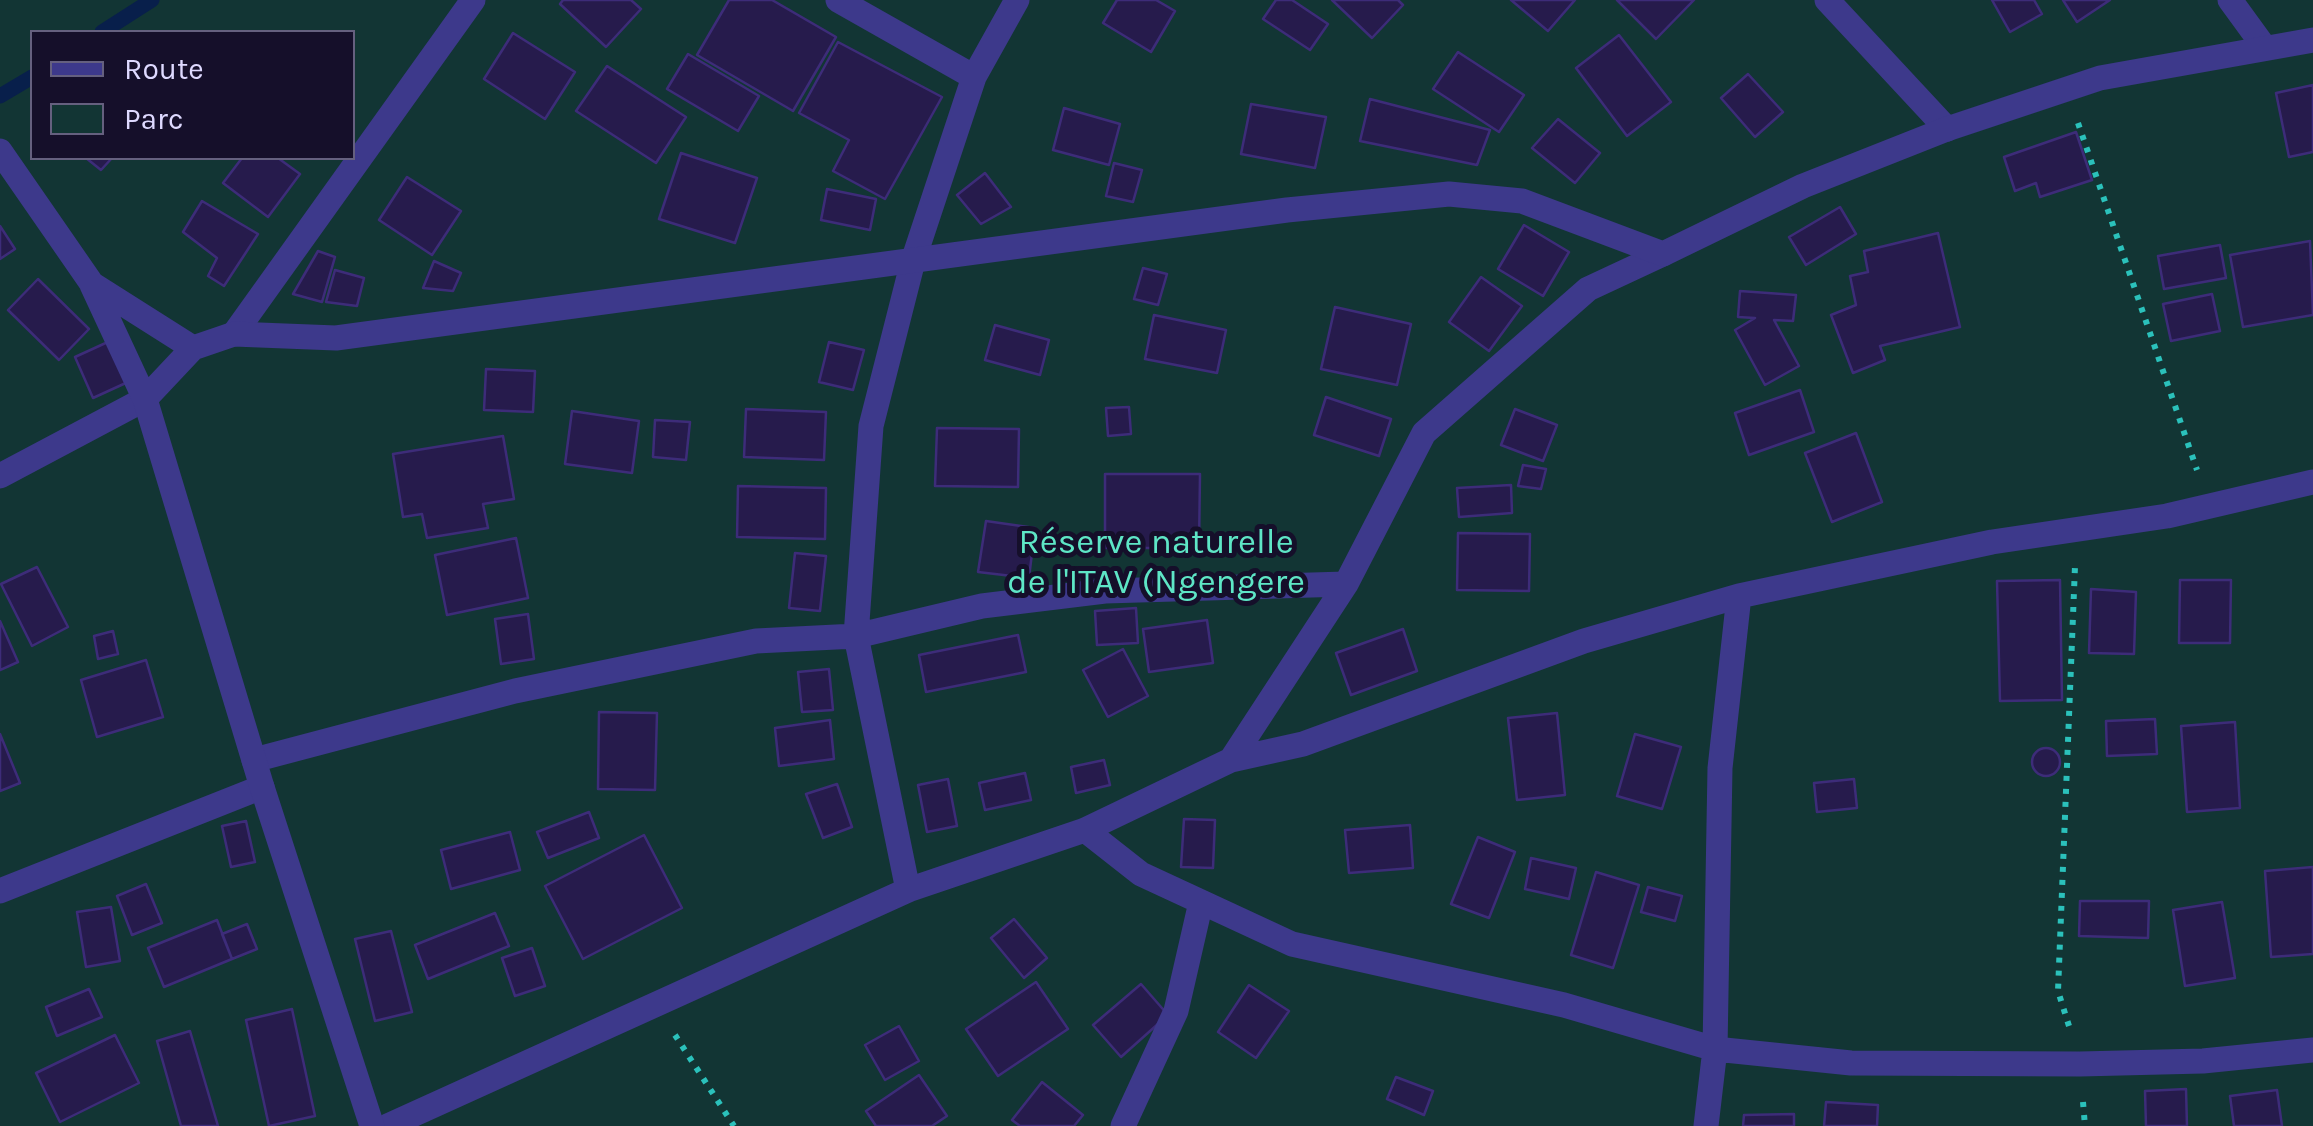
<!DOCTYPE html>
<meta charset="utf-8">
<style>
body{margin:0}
#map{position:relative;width:2313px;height:1126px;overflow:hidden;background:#150f2a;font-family:Karla,sans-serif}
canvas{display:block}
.legend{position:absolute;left:30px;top:30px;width:325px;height:130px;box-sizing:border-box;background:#150f2a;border:2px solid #65607f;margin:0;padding:12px 18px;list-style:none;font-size:30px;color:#ded9ff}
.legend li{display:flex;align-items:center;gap:20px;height:50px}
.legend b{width:50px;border:2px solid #65607f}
</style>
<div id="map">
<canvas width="2313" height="1126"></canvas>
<ul class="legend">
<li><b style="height:12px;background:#3d398b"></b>Route</li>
<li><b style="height:28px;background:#123534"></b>Parc</li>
</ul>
</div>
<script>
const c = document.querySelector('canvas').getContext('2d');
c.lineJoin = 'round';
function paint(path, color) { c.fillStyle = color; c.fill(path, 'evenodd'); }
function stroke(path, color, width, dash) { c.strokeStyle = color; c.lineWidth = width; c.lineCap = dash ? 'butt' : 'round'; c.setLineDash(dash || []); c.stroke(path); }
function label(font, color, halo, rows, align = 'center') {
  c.font = font + ' Karla,sans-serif'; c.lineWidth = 10; c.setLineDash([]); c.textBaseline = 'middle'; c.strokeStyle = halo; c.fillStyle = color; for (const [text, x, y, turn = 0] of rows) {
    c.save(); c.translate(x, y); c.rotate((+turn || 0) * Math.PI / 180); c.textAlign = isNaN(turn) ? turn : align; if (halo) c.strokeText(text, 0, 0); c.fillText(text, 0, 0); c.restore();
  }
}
paint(new Path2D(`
 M0,0H2313V1126H0ZM32,32H352V158H32Z`), '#123534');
stroke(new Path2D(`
 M102,32L152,0
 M0,96L32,77`), '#081f4b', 15);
const building = new Path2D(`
 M563,0H631L641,9L606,47L560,4Z
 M729,0H772L836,37L793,111L697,55Z
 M1117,0H1156L1175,11L1151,52L1103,23Z
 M1276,0H1292L1328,24L1310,50L1263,19Z
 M1332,0H1398L1403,5L1372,38Z
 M1511,0H1575L1548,31Z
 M1617,0H1694L1656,39Z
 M1992,0H2034L2042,14L2010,32Z
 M2063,0H2110L2077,22Z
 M513,33L575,72L545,119L484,79Z
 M1619,35L1671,102L1627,136L1576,68Z
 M838,42L942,97L885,199L833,171L849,140L799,113Z
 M1458,52L1524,95L1499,132L1433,89Z
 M688,54L759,96L738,131L667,89Z
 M607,66L686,117L656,163L576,111Z
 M1748,74L1783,112L1755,137L1721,98Z
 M2313,85V152L2289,157L2276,93Z
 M1370,99L1490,130L1477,165L1360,141Z
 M1251,104L1326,117L1315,168L1241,154Z
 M1064,108L1120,124L1109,165L1053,150Z
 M1558,119L1600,153L1575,183L1532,148Z
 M2076,132L2092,180L2040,197L2036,183L2015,191L2004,157Z
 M681,153L757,178L735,243L659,219Z
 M86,158H112L101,170Z
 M242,158H278L300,174L268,217L223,183Z
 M1114,163L1142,170L1133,202L1106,196Z
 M985,173L1011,207L981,224L957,195Z
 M407,177L461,211L432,255L379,220Z
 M827,189L876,199L870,230L821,220Z
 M202,201L258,234L224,286L208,276L217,258L183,232Z
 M1840,207L1856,234L1806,265L1789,237Z
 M1524,225L1569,252L1543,296L1498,269Z
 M0,226L15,249L0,259Z
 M1938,233L1960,327L1880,346L1885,360L1853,373L1831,315L1856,305L1850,276L1868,272L1864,251Z
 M2310,241L2313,315L2243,327L2230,255Z
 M2220,245L2226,278L2164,289L2158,256Z
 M318,251L335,257L322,302L293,294Z
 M434,261L461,273L453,291L423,288Z
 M1143,268L1167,274L1158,305L1134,299Z
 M335,270L364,278L357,306L326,302Z
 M1481,277L1522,306L1489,351L1449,322Z
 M38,279L89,329L59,360L8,310Z
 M1740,291L1796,295L1793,321L1774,320L1799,366L1765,385L1735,330L1755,318L1738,317Z
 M2212,294L2220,331L2171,341L2163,304Z
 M1335,307L1411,324L1397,385L1321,369Z
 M1154,315L1226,330L1217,373L1145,359Z
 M995,325L1049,340L1040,375L985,360Z
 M110,341L128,382L93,398L75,357Z
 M829,342L864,350L853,390L819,382Z
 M486,369L535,371L533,412L484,410Z
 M1800,390L1814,432L1749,455L1735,413Z
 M1326,397L1391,419L1379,456L1314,435Z
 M1129,407L1131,434L1108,436L1106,408Z
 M746,409L826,412L824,460L744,457Z
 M1515,409L1557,425L1543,461L1501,445Z
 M572,411L639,421L632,473L565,464Z
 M655,420L690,422L686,460L653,457Z
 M937,428L1019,429L1018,487L935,486Z
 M1856,433L1882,502L1832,522L1805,453Z
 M503,436L514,499L483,504L488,528L427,538L422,514L403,517L393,454Z
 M1523,465L1546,469L1541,489L1518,486Z
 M1105,474H1200L1199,548H1105Z
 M1511,485L1512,513L1459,517L1457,488Z
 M738,486L826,488L825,539L737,537Z
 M986,521L1035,528L1029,578L978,572Z
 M1458,533L1530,534L1529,591L1457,590Z
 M516,538L528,598L447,615L435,555Z
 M795,553L826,556L820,611L789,608Z
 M37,567L68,627L32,646L1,584Z
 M2060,580L2062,700L2000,701L1997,581Z
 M2180,580H2231L2230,643H2179Z
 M2091,589L2136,592L2134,654L2089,653Z
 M1136,608L1138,643L1097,645L1095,611Z
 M528,614L534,659L501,664L495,619Z
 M1207,620L1213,663L1149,672L1143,629Z
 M0,621L18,662L0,670Z
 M1403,629L1417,671L1351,695L1336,653Z
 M113,631L118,654L98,659L94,636Z
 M1018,635L1026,672L926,692L919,655Z
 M1123,649L1148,696L1108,717L1083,670Z
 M146,660L163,717L97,737L81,680Z
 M829,669L833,710L802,712L798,672Z
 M599,712L657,713L655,790L598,789Z
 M1557,713L1565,795L1517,800L1508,718Z
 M2155,719L2157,754L2107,756L2106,721Z
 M830,720L834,759L779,766L775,728Z
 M2235,722L2240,808L2187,812L2181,726Z
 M0,734L20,783L0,791Z
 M1635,734L1681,747L1662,809L1617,796Z
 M2032 762a14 14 0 1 1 28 0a14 14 0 1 1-28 0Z
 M1104,760L1110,785L1076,793L1071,767Z
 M1025,773L1031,800L985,810L979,783Z
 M948,779L957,826L927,832L918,785Z
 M1854,779L1857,808L1817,812L1814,783Z
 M837,784L852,827L823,838L806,794Z
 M589,812L599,838L548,858L537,832Z
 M1184,819L1215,820L1213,868L1181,867Z
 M246,821L255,862L231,867L222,826Z
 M1410,825L1413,868L1349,873L1345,830Z
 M510,832L520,870L451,889L441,850Z
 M644,835L682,908L583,959L545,886Z
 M1478,837L1515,852L1489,918L1451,904Z
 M1531,858L1576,868L1569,899L1525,889Z
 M2313,867V954L2271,957L2265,871Z
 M1596,872L1639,885L1613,968L1571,955Z
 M146,884L162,923L132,935L117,896Z
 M1648,887L1682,896L1675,921L1641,912Z
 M2080,901H2149L2148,938L2079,936Z
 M2222,902L2235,978L2185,986L2173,910Z
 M111,907L120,961L86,967L77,912Z
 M495,913L509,946L428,979L415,945Z
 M1014,919L1047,958L1024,978L991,938Z
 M217,920L232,959L164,987L148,948Z
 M247,924L257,949L232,959L222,934Z
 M391,931L412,1012L375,1021L355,939Z
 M532,948L545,986L515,996L502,958Z
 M1036,982L1068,1029L998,1076L966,1029Z
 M1141,984L1168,1015L1121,1057L1093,1025Z
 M1249,985L1289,1011L1256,1058L1218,1032Z
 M89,989L102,1017L57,1036L46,1007Z
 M292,1009L315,1116L269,1126L246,1020Z
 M899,1026L919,1061L885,1080L865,1045Z
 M190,1031L218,1126H181L157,1041Z
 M115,1035L139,1083L60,1122L36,1073Z
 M919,1075L947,1116L932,1126H876L866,1111Z
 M1396,1077L1433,1091L1424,1115L1387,1099Z
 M1042,1082L1083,1115L1074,1126H1020L1012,1120Z
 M2186,1089L2187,1126H2146L2145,1091Z
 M2277,1090L2282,1126H2234L2230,1096Z
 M1826,1102L1878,1105L1877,1126H1824Z
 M1794,1114V1126H1743L1744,1115Z`);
paint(building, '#261b4c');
stroke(building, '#3d2c79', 2.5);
stroke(new Path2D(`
 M2078,123L2197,470
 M2069,1026L2058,991L2075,566
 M675,1035L734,1126
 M2083,1102L2085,1126`), '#2bc1bb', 6, [5, 8]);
stroke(new Path2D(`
 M838,0L974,77
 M1827,0L1947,129
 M2230,0L2265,48
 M234,334L473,0
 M0,476L145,399
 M254,760L515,691L756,641L856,636L982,606L1105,591L1346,584
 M1231,760L1303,744L1584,641L1739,596L1992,542L2167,516L2313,482
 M1085,830L1141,874L1292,944L1564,1005L1715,1049L1851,1063L2080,1064L2203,1061L2313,1050
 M908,890L856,636L871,426L913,261L974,77L1017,0
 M0,891L262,787
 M388,1126L908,890L1085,830L1231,760L1346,584L1424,433L1588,289L1663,254
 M1123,1126L1176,1011L1201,902
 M1706,1126L1715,1049L1720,768L1739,596`), '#3d398b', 25);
stroke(new Path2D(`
 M0,151L92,284L193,348
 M92,285L145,399
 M372,1126L262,787L145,399L193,348L234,334L336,338L1287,210L1449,194L1522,201L1663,254L1803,186L1947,129L2100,78L2313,40`), '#3d398b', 25);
label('35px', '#5ee6c6', '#150f2a', [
 ["Réserve naturelle",1156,543],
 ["de l'ITAV (Ngengere",1156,583]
]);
</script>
